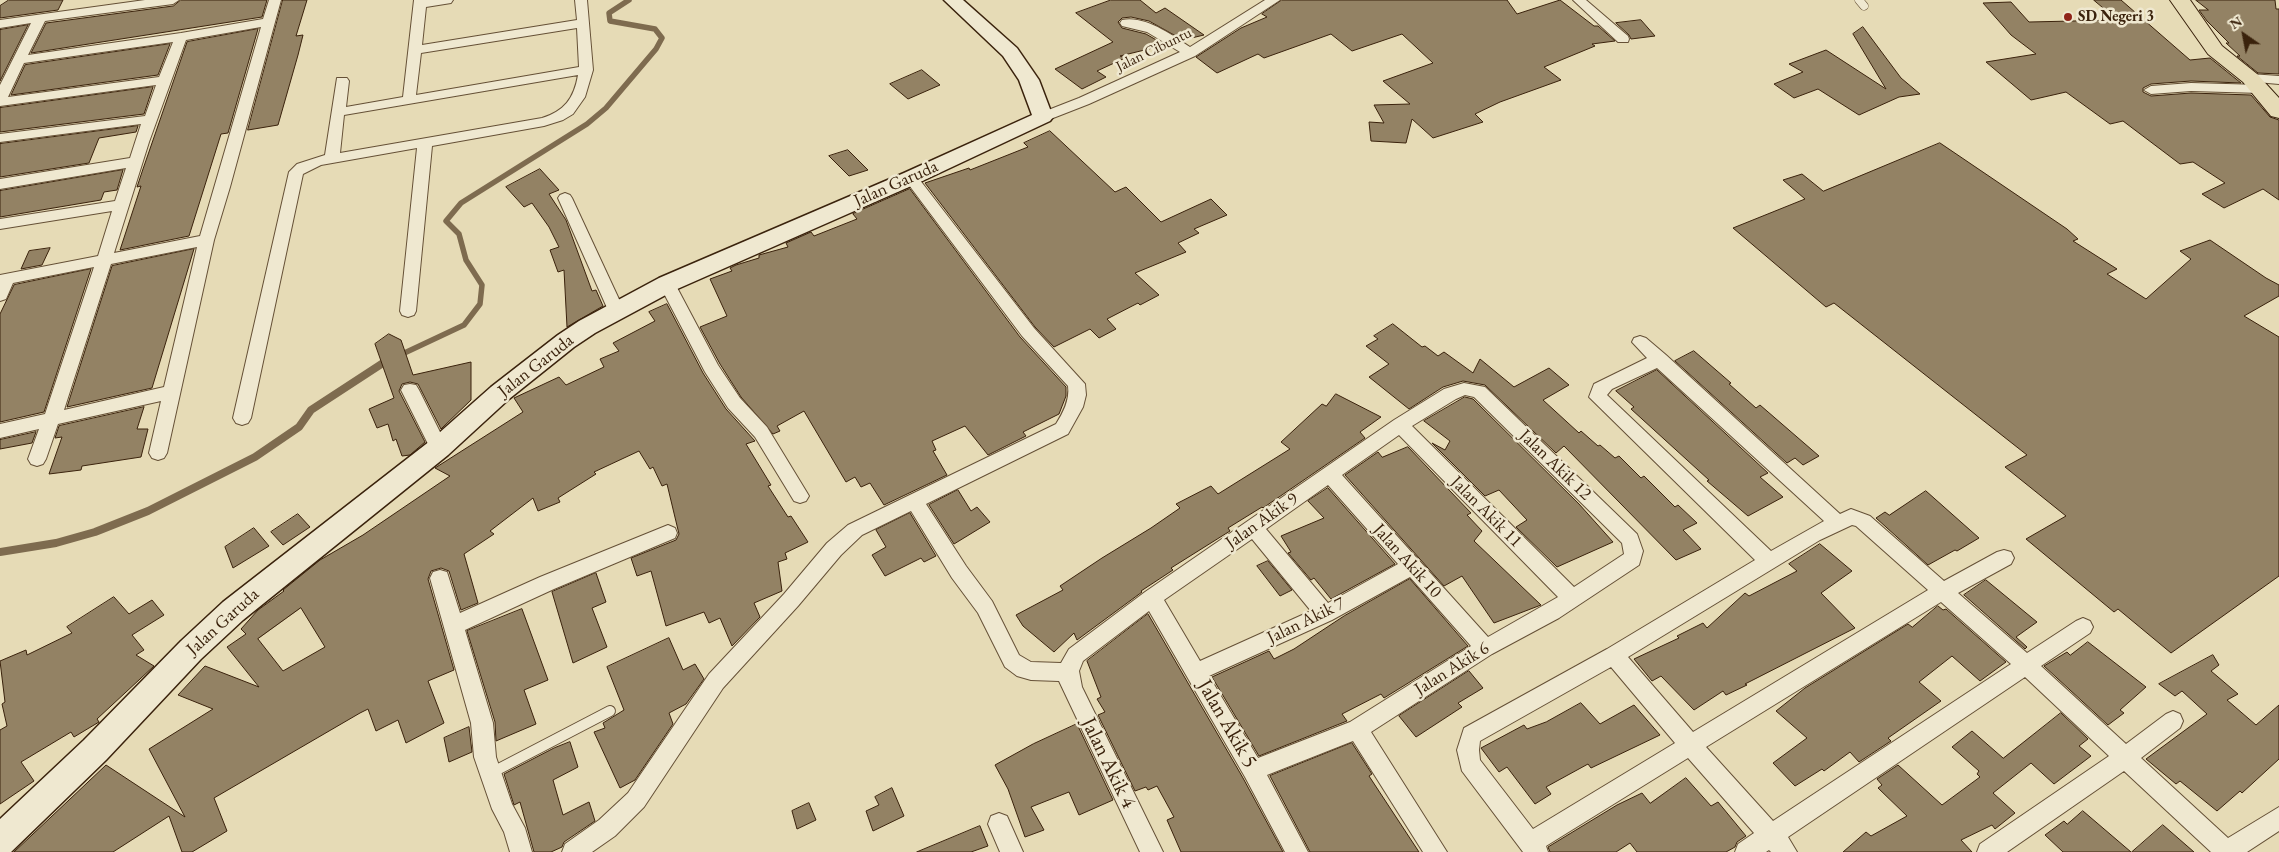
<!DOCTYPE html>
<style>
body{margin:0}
#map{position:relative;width:2279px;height:852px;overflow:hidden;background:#e6dbb6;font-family:"EB Garamond",serif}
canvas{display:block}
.north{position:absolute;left:2219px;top:10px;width:50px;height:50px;-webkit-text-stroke:4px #efe8d0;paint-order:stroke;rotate:327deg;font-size:14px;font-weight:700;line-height:20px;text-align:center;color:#3a220c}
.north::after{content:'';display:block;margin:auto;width:18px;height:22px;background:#3a220c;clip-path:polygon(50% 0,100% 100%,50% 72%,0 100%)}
</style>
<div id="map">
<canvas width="2279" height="852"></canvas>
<div class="north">N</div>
</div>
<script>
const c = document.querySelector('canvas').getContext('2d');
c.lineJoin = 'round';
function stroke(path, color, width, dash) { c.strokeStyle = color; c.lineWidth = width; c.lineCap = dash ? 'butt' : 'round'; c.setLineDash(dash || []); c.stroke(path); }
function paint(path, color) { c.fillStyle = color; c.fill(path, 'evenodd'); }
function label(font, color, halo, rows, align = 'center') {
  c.font = font + ' "EB Garamond",serif'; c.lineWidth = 5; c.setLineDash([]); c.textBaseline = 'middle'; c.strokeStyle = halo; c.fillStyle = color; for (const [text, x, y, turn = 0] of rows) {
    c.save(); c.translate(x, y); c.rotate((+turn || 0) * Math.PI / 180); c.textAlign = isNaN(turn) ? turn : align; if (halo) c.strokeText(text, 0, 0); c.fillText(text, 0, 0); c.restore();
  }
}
stroke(new Path2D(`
 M381,364L464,325L480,304L482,285L466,260L459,234L446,221L461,203L587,124L606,108L656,49L662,38L655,29L610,21L609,13L629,0`), '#7e6b4f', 5.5);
stroke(new Path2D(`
 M0,552L56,543L95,532L148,511L255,457L299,427L311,410L383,363`), '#7e6b4f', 8);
const building = new Path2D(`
 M9,0H63L58,10L0,18V6Z
 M181,0H267L262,17L31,53L46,23L173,6Z
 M283,0H307L296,36L303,35L298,55L278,125L248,130Z
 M1111,0H1140L1156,13L1165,8L1204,35L1183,40L1149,21L1131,17L1122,18L1118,22L1122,28L1146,34L1165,45L1120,56L1125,58L1097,71L1106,77L1082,89L1055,69L1113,42L1076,13Z
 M1282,0H1507L1517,14L1560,0L1594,26H1598L1615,41L1592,44L1595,46L1544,67L1561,80L1500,102L1475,114L1483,122L1433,138L1412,119L1406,143L1371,141L1369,122L1384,123L1374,105L1410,104L1383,81L1433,63L1402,34L1352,51L1331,34L1264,58L1258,54L1217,73L1196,57L1241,28L1267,17L1262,14Z
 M2094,0H2121L2190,60L2210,58L2241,83L2191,81L2151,84L2143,88V92L2151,96L2191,93L2251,95L2270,117L2279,120V200L2263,189L2224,208L2202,194L2225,183L2193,162L2180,164L2123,121L2110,124L2066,92L2031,100L1986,62L2036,54L2011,35L1983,3L2011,2L2029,22L2117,20Z
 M2196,0H2275L2276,9H2279V74L2258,73L2237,56H2240L2226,43H2229L2207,21L2199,10H2208Z
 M1641,20L1655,36L1631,39L1629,35L1616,23Z
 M28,25L0,81V30Z
 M1863,27L1901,78L1920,94L1899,97L1859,115L1818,89L1794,98L1774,84L1803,72L1789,64L1826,50L1886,89L1853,34Z
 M258,29L228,133L221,134L189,236L120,250L141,186L137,187L143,169L187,42Z
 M170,44L158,75L11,95L25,65Z
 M922,70L940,85L908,99L890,84Z
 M153,87L144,114L0,132V108Z
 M138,126L136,132L99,138L89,163L0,177V144Z
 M1050,131L1115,192L1126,187L1161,222L1211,199L1227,215L1194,229L1199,233L1178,243L1186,252L1135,273L1159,295L1140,305L1138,303L1107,319L1116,329L1099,338L1090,329L1054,347L1035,327L925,183L969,168L970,170L1028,147L1024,143Z
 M1940,143L2067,229L2078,239L2073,241L2117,269L2107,274L2146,299L2191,259L2180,251L2210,240L2266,278L2279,285V296L2244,316L2279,337V576L2171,653L2118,609L2114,612L2026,539L2066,516L2005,467L2027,455L1834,303L1826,307L1733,228L1805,199L1783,180L1802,174L1823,191Z
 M848,150L868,170L849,176L829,156Z
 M540,169L559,190L549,194L566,220L592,291L596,290L603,306L567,327L564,270L558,272L550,250L559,247L549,227L532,203L524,207L506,187Z
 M123,170L117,190L104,192L101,200L0,217V191Z
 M910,189L1020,337L1066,387V396L1059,414L1023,432L1026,436L988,455L965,426L932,441L936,450L933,451L947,475L884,505L870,483L861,487L855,477L846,482L804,411L777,426L780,431L773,434L741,397L720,364L700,327L727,316L710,279L732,271L730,268L736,265L759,258V255L788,247L786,243L811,232L814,236L857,219L853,214Z
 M50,248L42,265L21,269L29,251Z
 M194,249L152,388L67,407L112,266Z
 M91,269L44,412L0,422V314L14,285Z
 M667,304L703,373L726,409L755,441L746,444L771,485L768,486L788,517L791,516L808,542L785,553L787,559L778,562L782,591L754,603L760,617L732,646L720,618L709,623L704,612L666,626L651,571L637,576L631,558L676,540L679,534L667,484L662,486L653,467L650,469L639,451L594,472L596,474L558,498L560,502L538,511L533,498L490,531L494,534L464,554L478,603L461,610L449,571L441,568L431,571L428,579L454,670L428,681L444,723L406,743L398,720L376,731L368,709L360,713L214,798L227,831L192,852H182L169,816L113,852H14L106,765L185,817L149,749L213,709L178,695L205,666L259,687L227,647L246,634L241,629L258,610L284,591L283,590L320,560L363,535L450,476L435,468L523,412L514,398L559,377L566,385L604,367L600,359L619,351L613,343L655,321L649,312ZM301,608L325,647L283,671L258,639Z
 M1393,324L1422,347L1425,346L1438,356L1444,352L1473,373L1480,359L1514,387L1549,368L1569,385L1543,400L1579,433L1581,431L1598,446L1600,445L1615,458L1619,456L1641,478L1644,476L1675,507L1678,505L1697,523L1683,530L1701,549L1676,560L1564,446L1556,453L1485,385L1463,381L1443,387L1409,409L1369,377L1389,364L1366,346L1378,339L1374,336Z
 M389,334L401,340L413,375L471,362V400L441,429L418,384L410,382L402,384L399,391L425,442L410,455L402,456L396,439L393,441L388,424L377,428L369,409L394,398L375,344Z
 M1694,351L1731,383L1729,384L1756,408L1760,405L1819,456L1803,465L1795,458L1787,463L1675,361Z
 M1657,370L1768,473L1760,477L1783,497L1748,516L1707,481L1709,480L1631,409L1634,407L1616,391Z
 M1336,394L1381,417L1360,432L1365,438L1263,508L1262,507L1228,528L1230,531L1171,568L1173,570L1141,591L1142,592L1077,640L1074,633L1054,652L1023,626L1016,615L1063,590L1060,586L1102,558L1151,528L1180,508L1176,504L1211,486L1218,494L1290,449L1281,442L1322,404L1326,406Z
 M1465,397L1473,399L1579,504L1613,542L1557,567L1516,527L1527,520L1499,490L1485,496L1432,443L1445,450L1450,441L1424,421Z
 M144,407L137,429H148L141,457L82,466L81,470L49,474L62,437L55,438L59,426Z
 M36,432L32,443L0,449V440Z
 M1408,447L1471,513L1467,515L1482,531L1474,541L1541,605L1494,623L1462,576L1444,586L1345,475L1378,452L1382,457Z
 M1328,488L1395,564L1331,599L1314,578L1311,580L1288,553L1291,552L1281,536L1324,518L1308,501Z
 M958,490L971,511L977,507L990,522L954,544L929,505Z
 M1926,491L1979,538L1957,551L1955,550L1928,565L1876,518L1885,512L1889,515Z
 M910,513L936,556L924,562L921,558L885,576L872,555L886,547L876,530Z
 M298,514L310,527L283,545L271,532Z
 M254,528L269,546L233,568L225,547Z
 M1820,544L1852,571L1821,593L1855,628L1745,684L1747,685L1726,695L1723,691L1694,710L1661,676L1652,681L1634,659L1679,638L1677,636L1703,623L1707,628L1745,593L1749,596L1797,571L1789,564Z
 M1268,561L1292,590L1280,596L1257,566Z
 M596,573L606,602L592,608L607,647L573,663L552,592Z
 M1410,579L1468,646L1384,698L1381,694L1342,714L1347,721L1259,756L1212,677L1269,651L1274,659L1294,649L1344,616Z
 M1986,580L2037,622L2016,637L2027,647L2025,649L1964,595Z
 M114,597L129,614L152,600L164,615L132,635L144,650L136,655L154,666L97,719L99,722L74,737L71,732L21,762L34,781L0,804V730L7,726L2,704L5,702L0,661L26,650L27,655L72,633L67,627Z
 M1938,606L1943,610L1946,609L2006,662L1980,681L1952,656L1919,682L1941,701L1888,738L1891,741L1859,762L1850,752L1824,771L1822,769L1795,786L1773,763L1807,738L1776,711L1805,688L1908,624L1912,627Z
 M522,609L548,680L524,690L536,724L496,741L495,722L467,631Z
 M1148,614L1243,778L1283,852H1181L1167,820L1174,817L1157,786L1148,790L1146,787L1135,791L1098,715L1105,712L1097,699L1101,697L1087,661Z
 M669,638L683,670L695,664L704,679L686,704L669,713L673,724L635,780L620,788L594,732L605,728L603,723L624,710L607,667Z
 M2088,642L2146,687L2120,710L2124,713L2108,725L2044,666L2067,652L2070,655Z
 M2213,655L2219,665L2211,671L2238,694L2227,700L2256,725L2279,705V759L2242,793L2240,791L2217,811L2180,781L2176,784L2146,759L2207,714L2182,691L2175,696L2159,684Z
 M1469,671L1483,688L1458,703L1462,707L1416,737L1399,716Z
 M1581,703L1600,724L1634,705L1660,735L1591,768L1588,764L1546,787L1551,794L1535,804L1507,767L1499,772L1481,748L1524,725L1527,729L1546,722Z
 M2061,713L2088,739L2079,746L2091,756L2054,784L2031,763L1993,793L2015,813L1995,829L1992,825L1961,840L1972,852H1843L1866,832L1871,836L1907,816L1878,788L1882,785L1877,779L1898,765L1942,805L1980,777L1977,774L1979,771L1952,747L1972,731L2003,758Z
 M1077,724L1113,800L1079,815L1069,792L1031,807L1044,830L1025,837L1008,789L995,765L1033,744Z
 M469,727L472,752L449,762L444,738Z
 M570,742L578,767L553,780L563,815L589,802L595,821L564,842L562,847L551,852H534L520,802L514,805L504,774L554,748Z
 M1352,743L1372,774L1369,776L1419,852H1310L1270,776Z
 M1686,778L1711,806L1718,802L1746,836L1737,842L1735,847L1726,852H1637L1630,843L1616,852H1550L1548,847L1617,805L1642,793L1650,803Z
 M892,788L904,816L873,831L866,811L879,805L875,797Z
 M809,803L816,820L797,829L792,811Z
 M2083,811L2131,852H2063L2045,835L2064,821L2067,824Z
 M2163,825L2194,852H2132Z
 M980,826L988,846L971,852H917Z`);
paint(building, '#938264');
stroke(building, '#3a220c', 1);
const laneFar1 = new Path2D(`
 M1859,0L1864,6`);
const lane = new Path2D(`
 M491,773L610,711`);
const street = new Path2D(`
 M145,0H179L173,4L45,21L28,55L181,33L263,19L269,0H281L230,187L214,240L167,453L164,458L158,460L152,458L149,453L161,401L58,424L46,459L43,464L37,466L31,464L28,459L39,429L0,438V424L45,414L94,267L13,283L6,299L0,301V275L98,256L112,211L0,229V219L115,201L126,168L0,189V179L130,158L141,124L0,142V134L145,116L156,85L0,106V85L31,23L0,28V20ZM261,27L200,236L114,253L149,142L186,40ZM173,42L159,77L8,97L24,63ZM197,247L164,387L64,410L111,264Z
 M414,0H453L451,3L426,7L422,45L577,20L575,0H587L593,70L585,97L573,114L563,120L544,126L432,146L416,311L414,315L408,317L402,315L400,311L417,148L321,165L303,174L251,418L248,423L242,425L236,423L233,418L289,172L297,164L325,155L337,78H347L349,81L346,107L403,97ZM577,28L579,67L416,95L421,53ZM578,75C574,99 564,111 542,118L340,153L344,115Z
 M1265,0H1280L1195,56L1089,104L1048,120L1043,121L1036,117L1038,114L1079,98L1180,52L1147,32L1122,26L1120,23L1122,20C1145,15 1172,35 1190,47Z
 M1573,0H1586L1628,36L1629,39L1628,42H1618Z
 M2250,74L2279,76V84L2245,81L2243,78Z
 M2191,83L2261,85L2268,89L2261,93L2191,91L2151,94L2144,90L2151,86Z
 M911,173L916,175L1034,328L1085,384L1086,395L1083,407L1068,434L926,504L966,566L992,601L1019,655L1031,662L1061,663L1069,649L1145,592L1394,420L1444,389L1464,383L1485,387L1637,534L1643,551L1639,565L1559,618L1492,654L1371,732L1447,852H1423L1353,741L1267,775L1308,852H1285L1245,777L1149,611L1083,661L1079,671L1082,687L1163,852H1140L1059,681L1031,680L1017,676L1005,667L978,613L952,578L911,511L862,535L841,555L798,606L723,688L644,807L615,836L592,852H562L565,844L599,820L628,793L709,674L784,594L827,543L848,525L1056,424C1063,413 1070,400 1068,386L1022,336L906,181L904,178L906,175ZM1465,395L1474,397L1622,543L1624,554L1574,587L1412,426L1456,399ZM1399,435L1558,597L1488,637L1342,475ZM1328,485L1398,564L1328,603L1266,529ZM1252,539L1311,611L1200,661L1164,600ZM1410,577L1471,646L1350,722L1258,758L1209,676L1332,620Z
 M565,193L570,195L572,198L624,310L622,314L616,316L610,314L608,310L558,198L560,195Z
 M667,279L673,280L718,365L740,398L767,427L806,491L809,496L806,501L800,503L794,501L755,437L728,408L705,372L659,284L661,280Z
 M1640,336L1646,338L1666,355L1840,514L1851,509L1870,516L1944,581L1997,552L2004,550L2011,552L2014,558L2011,564L1958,593L2027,653L2076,621L2083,618L2090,621L2093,627L2090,633L2041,666L2126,744L2166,714L2173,711L2180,714L2183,721L2180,728L2141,758L2228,838L2279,807V831L2247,852H2211L2124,771L2007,852H1977L1980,844L2109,756L2025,677L1788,837L1797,852H1771L1769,850L1766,852H1735L1738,844L1754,833L1688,758L1546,846L1548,852H1523L1462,771L1457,750L1464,728L1607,649L1755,560L1589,397L1594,384L1647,358L1632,342L1634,338ZM1657,368L1824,521L1771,551L1607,395L1612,389ZM1852,525L1856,526L1928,590L1693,732L1628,657L1820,540ZM1941,602L2011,664L1773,821L1706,747ZM1611,667L1675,743L1533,829L1480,760L1479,750L1480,741Z
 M410,384L416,385L419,390L448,448L445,453L439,455L433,453L430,448L401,390L404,385Z
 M668,525L675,528L677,533L675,538L554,589L465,630L493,723L496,757L512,804L525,828L532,852H510L504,832L492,809L474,757L471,723L430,578L433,572L440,570L447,572L460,613L540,577Z
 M999,813L1007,816L1023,852H1000L988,824L991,816Z`);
const secondary = new Path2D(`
 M944,0H963L1017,48L1039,80L1053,117L1050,121L918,183L675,290L595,333L574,347L509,399L448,455L243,620L201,659L106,760L11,852H0V819L84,740L181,641L223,602L430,441L491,387L558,335L579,321L659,278L904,173L1032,115L1019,80L1003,56Z`);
const primary = new Path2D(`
 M2170,0H2190L2222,46L2257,74L2279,98V118L2271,116L2243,82L2208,54Z`);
stroke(laneFar1, '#655036', 9);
stroke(lane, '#655036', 12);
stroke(street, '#655036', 2);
stroke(secondary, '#3a220c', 3);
stroke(primary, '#3a220c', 2);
stroke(laneFar1, '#efe8d0', 8);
stroke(lane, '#efe8d0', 10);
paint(street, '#efe8d0');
paint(secondary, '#efe8d0');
paint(primary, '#e6dbb6');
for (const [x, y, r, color] of [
 [2068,17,5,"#8f2418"]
]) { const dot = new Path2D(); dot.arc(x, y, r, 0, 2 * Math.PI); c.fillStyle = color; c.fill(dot); stroke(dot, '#efe8d0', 2); }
label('bold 15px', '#3a220c', '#efe8d0', [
 ["SD Negeri 3",2078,17]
], 'left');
label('15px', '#3a220c', '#efe8d0', [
 ["Jalan Cibuntu",1154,50,-26]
]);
label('18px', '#3a220c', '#efe8d0', [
 ["Jalan Garuda",896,184,-24],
 ["Jalan Garuda",536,366,-38],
 ["Jalan Akik 12",1555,465,44],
 ["Jalan Akik 11",1486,512,45],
 ["Jalan Akik 9",1262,521,-35],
 ["Jalan Akik 10",1407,561,48],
 ["Jalan Akik 7",1306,621,-26],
 ["Jalan Garuda",223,622,-42],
 ["Jalan Akik 6",1452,669,-32]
]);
label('21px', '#3a220c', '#efe8d0', [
 ["Jalan Akik 5",1227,724,60],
 ["Jalan Akik 4",1108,763,64]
]);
</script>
